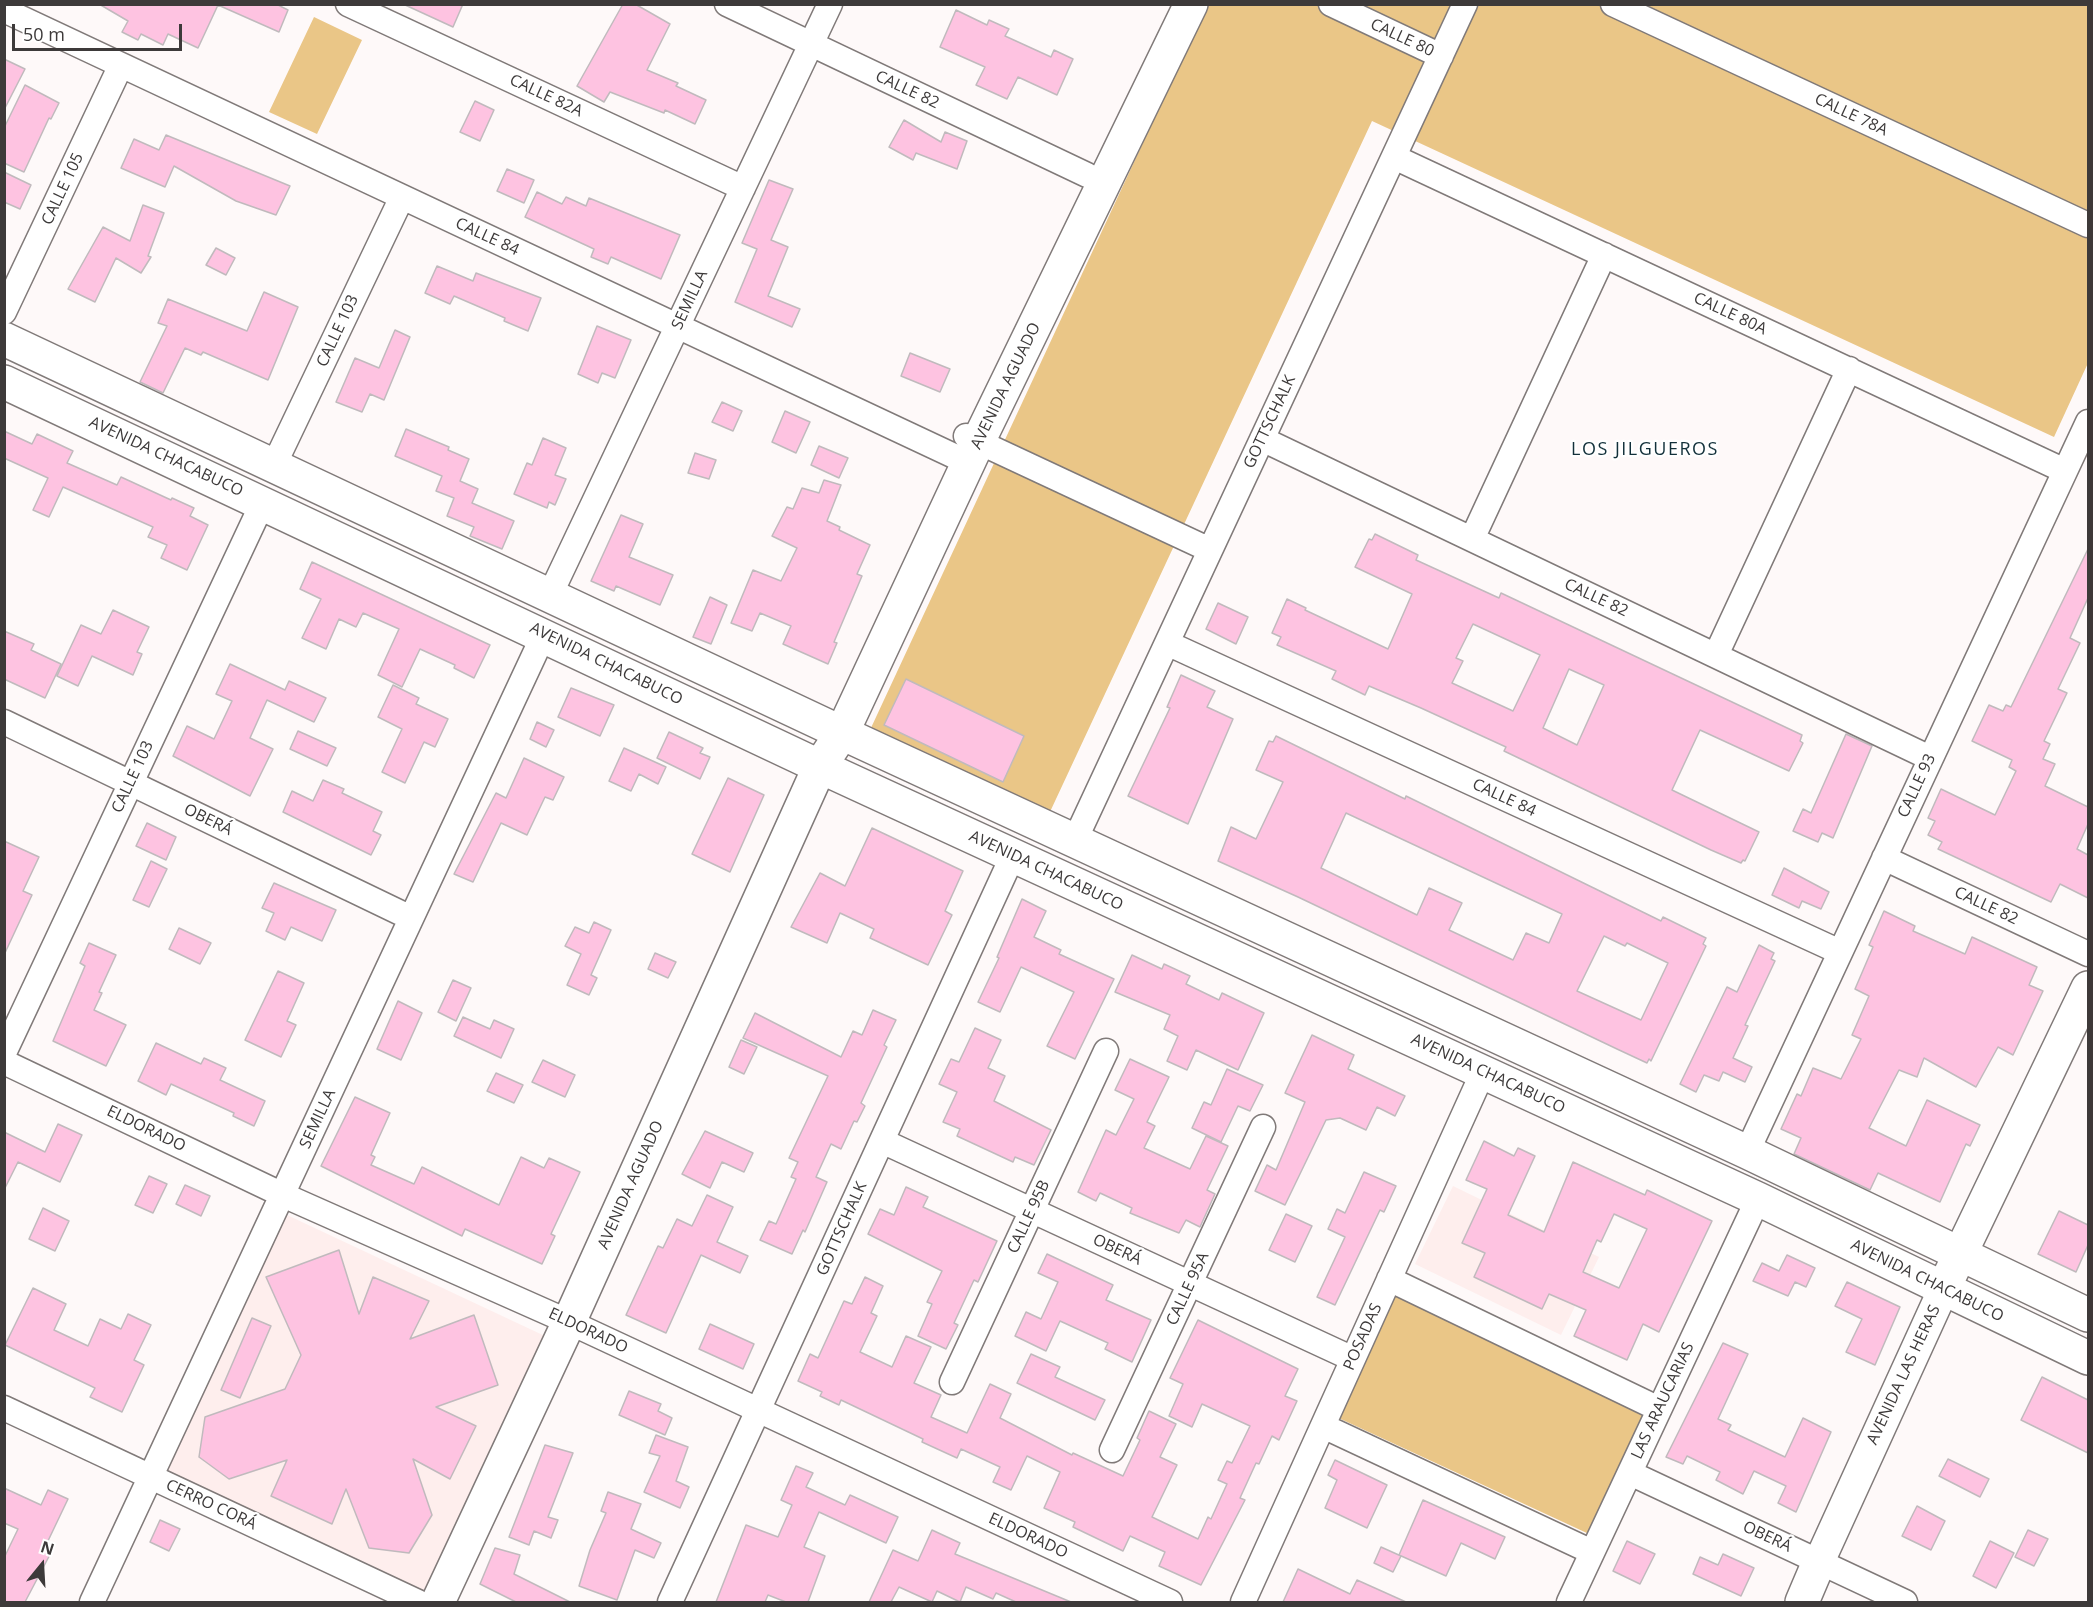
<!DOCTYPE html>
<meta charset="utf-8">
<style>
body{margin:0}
#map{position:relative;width:2093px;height:1607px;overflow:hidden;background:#fef9f9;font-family:"Open Sans",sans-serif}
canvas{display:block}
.frame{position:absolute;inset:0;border:6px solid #3d3a3a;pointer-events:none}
.north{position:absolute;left:12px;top:1535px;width:60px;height:60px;-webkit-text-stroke:4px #fff;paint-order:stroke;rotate:18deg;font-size:16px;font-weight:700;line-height:24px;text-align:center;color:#3d3a3a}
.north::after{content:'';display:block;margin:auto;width:21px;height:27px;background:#3d3a3a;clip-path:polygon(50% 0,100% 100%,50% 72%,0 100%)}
.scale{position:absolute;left:12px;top:24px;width:170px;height:27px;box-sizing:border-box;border:3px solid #3d3a3a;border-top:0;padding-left:8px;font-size:18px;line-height:21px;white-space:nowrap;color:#3d3a3a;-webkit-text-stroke:4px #fff;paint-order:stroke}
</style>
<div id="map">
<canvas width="2093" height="1607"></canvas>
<div class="frame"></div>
<div class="north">N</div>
<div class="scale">50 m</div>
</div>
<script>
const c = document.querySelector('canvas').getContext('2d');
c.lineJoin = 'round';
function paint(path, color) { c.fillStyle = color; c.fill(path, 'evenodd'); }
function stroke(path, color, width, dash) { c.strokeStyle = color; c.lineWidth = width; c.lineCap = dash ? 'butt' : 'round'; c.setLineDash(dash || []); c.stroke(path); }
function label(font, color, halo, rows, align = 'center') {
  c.font = font + ' "Open Sans",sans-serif'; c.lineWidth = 4.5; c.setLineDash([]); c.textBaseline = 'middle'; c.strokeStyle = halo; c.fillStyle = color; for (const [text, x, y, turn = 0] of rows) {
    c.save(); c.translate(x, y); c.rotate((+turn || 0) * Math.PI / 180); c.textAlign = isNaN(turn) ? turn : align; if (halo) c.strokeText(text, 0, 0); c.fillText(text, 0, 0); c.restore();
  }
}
paint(new Path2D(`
 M1453,1186L1599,1257L1561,1335L1415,1264Z
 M287,1215L547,1337L426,1594L166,1471Z`), '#feeeed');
paint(new Path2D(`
 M1207,5H2088V363L2054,437L1372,121L1049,814L870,730Z
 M314,17L362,40L317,134L269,112Z
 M1388,1293L1646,1412L1589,1534L1332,1415Z`), '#eac687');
const building = new Path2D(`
 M99,4H276L288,10L279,32L218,5L198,48L168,34L163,45L141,34L138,40L122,32L128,21Z
 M403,4H463L453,27Z
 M623,4H635L670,24L647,70L678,83L676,86L706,100L695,124L665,110L664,113L610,92L604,102L577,86Z
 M956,10L987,25L989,20L1009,29L1005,36L1051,57L1054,50L1073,59L1057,95L1018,77L1007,99L976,85L985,67L940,47Z
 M4,59L25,69L4,110Z
 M25,85L59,103L51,119L49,118L24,172L4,163V128Z
 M475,101L494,110L480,141L460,132Z
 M904,120L941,142L945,132L967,141L957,169L916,153L913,160L889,147Z
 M166,135L290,186L276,215L236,201L174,166L165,187L121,168L134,139L159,150Z
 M507,169L534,180L524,203L497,191Z
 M4,172L31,185L20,209L4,202Z
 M769,180L793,189L771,240L788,247L768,296L800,309L792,327L735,302L757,249L742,243Z
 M537,192L562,204L566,197L586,206L589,198L680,235L661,279L611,257L608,264L591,257L594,249L525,217Z
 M143,205L164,213L148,256L151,257L141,273L116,258L95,302L68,289L103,227L130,241Z
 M216,248L235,258L226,275L206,265Z
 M437,266L473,281L476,273L541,298L528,331L504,321L505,318L454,296L450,304L425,293Z
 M264,292L298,307L268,380L203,352L201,355L185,348L163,393L140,382L167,326L158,323L168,299L247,331Z
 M597,326L631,340L615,378L602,373L598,383L578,374Z
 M395,330L410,337L384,400L370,394L362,412L336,402L355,358L379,368Z
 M910,353L950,369L940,392L901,376Z
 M722,402L742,411L733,431L712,422Z
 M785,411L810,422L796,453L772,442Z
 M406,429L449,447L448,450L469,459L460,481L478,489L472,503L514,521L502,549L470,536L474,527L447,516L454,498L436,491L442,476L395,456Z
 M4,431L32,444L37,434L73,451L67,463L117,485L121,477L171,500L172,498L194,508L190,516L208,525L187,570L161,558L167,545L148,537L153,527L63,487L49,517L33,510L48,478L4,458Z
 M543,438L566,448L555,475L566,479L555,505L549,502L547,508L514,494L527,463L532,465Z
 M819,446L848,458L839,478L811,465Z
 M695,453L716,460L709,479L688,473Z
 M824,480L841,485L827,521L840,527L839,530L870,545L857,574L862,576L834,642L837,643L828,664L783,644L791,626L760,613L752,631L731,623L753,570L781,581L797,548L772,536L787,507L793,509L802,488L819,493Z
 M621,515L643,524L629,557L673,575L660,605L616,586L614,591L591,581Z
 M1375,534L1418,555L1416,560L1499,598L1501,593L1802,735L1800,741L1803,743L1789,771L1700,730L1672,790L1759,832L1745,861L1743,860L1741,863L1711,850L1504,751L1506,747L1421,708L1369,686L1365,695L1332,679L1336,671L1277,645L1281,637L1272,633L1287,599L1306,608L1305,610L1388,649L1412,594L1355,567L1369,539L1372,540ZM1473,624L1540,655L1513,711L1452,683L1463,661L1456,658ZM1569,669L1604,685L1577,745L1543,728Z
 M2088,549V598L2070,638L2080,643L2058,689L2067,693L2044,741L2050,744L2043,759L2055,764L2045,786L2088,807V824L2077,849L2088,855V898L2060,884L2051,902L1938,849L1942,842L1928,835L1935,821L1928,818L1941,789L1995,815L2016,771L2009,767L2012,760L1972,741L1989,705L2003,711L2006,705L2011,707Z
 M312,562L490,645L474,678L454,668L455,665L420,649L402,687L378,675L399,629L363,613L356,627L339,619L326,649L302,638L321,599L300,589Z
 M710,597L727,605L711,644L693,637Z
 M1218,603L1248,617L1236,644L1206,629Z
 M113,610L149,627L137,652L142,654L133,675L92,656L78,686L57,676L81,625L101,634Z
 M4,631L34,644L31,650L61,664L45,698L4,679Z
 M230,664L285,690L289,681L326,698L314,722L267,700L250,738L273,749L250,796L173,756L187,726L214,739L232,701L216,694Z
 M1181,675L1215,691L1207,707L1233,719L1188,824L1128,796L1170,708L1167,707Z
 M906,679L1024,736L1003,782L884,725Z
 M393,685L419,698L416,704L448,719L435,747L424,742L405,783L382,772L402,729L378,717Z
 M571,688L614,705L600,736L558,717Z
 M537,722L554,730L546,747L530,739Z
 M298,731L336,748L327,766L290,749Z
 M669,732L703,748L700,753L710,757L700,779L657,758Z
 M1846,734L1872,746L1833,838L1822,833L1818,842L1793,831L1803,809L1811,813Z
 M1276,736L1405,799L1406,796L1661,921L1663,917L1706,938L1703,944L1706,946L1651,1061L1649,1059L1647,1063L1617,1049L1298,897L1218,861L1231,827L1256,839L1283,782L1256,770L1269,741L1273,742ZM1346,813L1562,914L1549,943L1526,933L1513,960L1449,930L1462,903L1429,888L1417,915L1321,868ZM1604,936L1625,946L1627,943L1668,963L1641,1020L1577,991Z
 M624,748L666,767L658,784L639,774L631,791L609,781Z
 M524,758L564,777L553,800L545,797L527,835L501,823L473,882L454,874L496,793L506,798Z
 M728,778L764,795L730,872L692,854Z
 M323,780L344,789L342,793L382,812L373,831L381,835L371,855L283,812L292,791L313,801Z
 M147,823L176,837L166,860L136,846Z
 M872,828L963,871L945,911L952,915L928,965L870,938L874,929L840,913L827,943L791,927L820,873L845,886Z
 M4,841L39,857L23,891L32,895L4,955Z
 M151,861L167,869L149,907L133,900Z
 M1784,868L1829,892L1821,909L1802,901L1799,908L1772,895Z
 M274,883L336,910L322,941L291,927L285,940L266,931L274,913L262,908Z
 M1022,899L1046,911L1034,937L1061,950L1059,954L1114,979L1075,1059L1047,1046L1074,992L1021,967L1000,1012L978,1002L999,958L997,957Z
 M1884,911L1915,926L1913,931L1965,954L1972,937L2037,967L2029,985L2043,991L2013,1055L1998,1047L1976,1087L1924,1058L1917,1077L1899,1070L1869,1128L1906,1146L1927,1100L1980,1125L1970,1146L1966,1144L1940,1202L1878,1173L1870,1190L1794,1154L1801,1138L1781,1129L1797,1094L1801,1096L1813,1068L1841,1079L1861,1039L1852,1035L1869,996L1855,989L1873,947L1869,945Z
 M594,922L611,930L591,975L597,978L589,995L567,985L581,954L565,946L575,927L589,933Z
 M179,928L211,943L200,964L169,949Z
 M89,943L116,955L99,992L102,993L94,1010L126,1025L106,1066L53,1041L85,966L80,963Z
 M1759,945L1774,953L1771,959L1775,961L1745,1025L1748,1026L1733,1058L1752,1067L1745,1082L1723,1072L1719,1081L1704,1075L1696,1092L1680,1084L1727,987L1737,992Z
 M655,953L676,962L668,978L648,969Z
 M1132,955L1162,969L1164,964L1190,976L1186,984L1219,1000L1222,993L1264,1013L1238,1070L1196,1050L1187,1070L1167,1061L1178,1036L1164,1029L1170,1015L1115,992Z
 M278,971L304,983L287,1021L296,1025L281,1057L245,1040Z
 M453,980L471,988L456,1021L438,1012Z
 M398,1001L422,1013L401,1060L377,1049Z
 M873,1010L896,1020L884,1045L887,1047L861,1103L865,1106L857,1122L854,1121L841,1149L831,1144L816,1177L827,1182L805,1232L803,1230L792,1254L760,1240L769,1221L776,1224L796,1179L791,1177L798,1162L789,1158L828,1076L743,1038L755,1013L841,1057L853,1031L862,1035Z
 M463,1017L490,1029L494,1020L514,1029L501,1058L454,1036Z
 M975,1028L1001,1040L988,1068L1005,1076L994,1101L1051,1130L1034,1165L1015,1157L1013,1162L957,1136L960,1129L943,1122L957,1092L939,1084L951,1059L959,1062Z
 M1312,1035L1354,1055L1348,1069L1405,1096L1395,1116L1377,1107L1366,1130L1340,1118L1326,1120L1285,1205L1255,1191L1267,1165L1276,1170L1305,1102L1285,1093Z
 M741,1040L757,1047L744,1074L729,1067Z
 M156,1043L201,1064L204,1058L226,1068L220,1080L265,1101L254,1126L233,1116L234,1113L171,1084L166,1095L138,1081Z
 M1130,1059L1169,1077L1147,1122L1155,1126L1144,1148L1190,1169L1206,1136L1228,1146L1207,1190L1215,1194L1200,1227L1186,1220L1179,1233L1130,1213L1132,1208L1100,1193L1096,1201L1078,1192L1106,1130L1116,1135L1134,1099L1115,1090Z
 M543,1060L575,1075L565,1097L532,1082Z
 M1227,1069L1263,1085L1250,1111L1238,1106L1221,1142L1192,1128L1204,1102L1211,1105Z
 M496,1073L523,1085L514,1103L487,1091Z
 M355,1097L390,1113L371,1155L375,1157L371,1165L414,1184L422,1167L499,1205L521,1157L544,1168L549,1158L580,1172L551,1234L555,1236L542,1264L465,1229L462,1236L321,1166Z
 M58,1124L82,1135L60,1182L18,1162L4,1190V1132L45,1152Z
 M705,1131L753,1153L744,1172L722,1162L710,1188L682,1174Z
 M1484,1141L1514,1156L1518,1148L1535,1156L1508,1215L1544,1232L1573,1162L1645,1195L1647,1190L1712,1221L1659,1332L1643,1324L1627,1360L1574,1336L1586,1310L1549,1294L1542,1309L1474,1277L1485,1253L1462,1243L1487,1189L1466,1180ZM1614,1214L1647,1229L1619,1288L1583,1272L1597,1240L1601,1242Z
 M1364,1172L1396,1186L1384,1212L1380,1210L1335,1305L1317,1297L1345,1237L1328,1229L1337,1209L1345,1213Z
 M149,1176L167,1184L153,1213L135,1205Z
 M185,1185L210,1196L201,1216L176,1204Z
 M906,1187L928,1197L923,1207L997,1241L978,1282L974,1280L954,1323L958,1325L946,1349L918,1336L932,1304L927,1302L942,1271L868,1234L880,1209L894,1215Z
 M707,1195L733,1207L717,1242L748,1256L740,1273L701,1255L666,1333L626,1315L658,1246L663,1248L677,1219L692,1226Z
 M43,1208L69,1221L55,1251L29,1239Z
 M2059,1211L2088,1225V1245L2076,1272L2038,1254Z
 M1286,1214L1312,1226L1295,1262L1269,1250Z
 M339,1250L359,1314L373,1277L429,1301L410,1339L474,1315L498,1385L436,1407L476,1426L450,1479L413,1459L432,1515L409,1553L369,1548L346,1489L332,1524L271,1496L287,1460L229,1479L199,1457L205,1417L285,1389L301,1355L266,1277Z
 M1047,1254L1113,1285L1106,1300L1151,1320L1132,1362L1105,1349L1108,1343L1060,1321L1046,1351L1015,1336L1026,1312L1041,1319L1058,1282L1038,1273Z
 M1787,1255L1815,1268L1806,1287L1795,1282L1788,1296L1753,1281L1762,1263L1779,1271Z
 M865,1277L883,1286L871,1313L877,1316L860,1352L892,1367L906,1336L931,1347L914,1383L941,1395L931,1417L967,1433L990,1384L1011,1394L1000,1418L1072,1455L1073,1453L1123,1476L1140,1440L1137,1438L1149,1411L1176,1424L1160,1457L1177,1465L1152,1517L1198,1539L1208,1517L1211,1519L1227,1484L1218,1480L1227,1461L1232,1463L1250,1426L1202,1404L1192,1427L1169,1416L1183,1384L1170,1378L1198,1320L1298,1369L1285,1396L1297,1401L1279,1440L1272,1436L1259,1464L1256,1463L1240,1498L1245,1500L1201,1585L1159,1566L1165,1552L1130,1536L1123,1551L1073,1527L1075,1522L1044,1508L1060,1472L1027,1456L1011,1490L993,1482L1000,1467L961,1449L957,1458L922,1442L923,1439L841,1400L839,1405L820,1396L822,1392L798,1381L810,1354L818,1358L844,1301L852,1304Z
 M1847,1282L1900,1307L1875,1365L1846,1352L1862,1319L1835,1306Z
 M33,1288L66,1304L54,1330L88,1346L100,1319L121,1329L128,1314L151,1325L134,1360L144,1365L122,1412L90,1397L95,1388L5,1345Z
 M252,1318L271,1326L240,1398L221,1390Z
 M710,1324L754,1344L743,1369L699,1349Z
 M1723,1343L1748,1354L1718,1419L1731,1425L1728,1430L1785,1457L1803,1418L1831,1432L1796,1512L1778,1503L1786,1486L1754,1471L1743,1494L1716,1480L1720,1472L1687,1456L1683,1464L1666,1457Z
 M1031,1354L1060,1367L1055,1377L1105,1400L1095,1420L1017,1383Z
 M2042,1377L2088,1400V1453L2021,1420Z
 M629,1391L661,1404L658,1411L672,1418L665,1435L619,1415Z
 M656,1435L688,1447L676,1481L689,1487L680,1508L644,1492L660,1456L649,1453Z
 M545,1445L573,1453L548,1517L558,1520L551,1538L534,1531L529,1545L509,1537Z
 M1948,1459L1989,1479L1980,1497L1939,1476Z
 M1335,1460L1387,1485L1367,1528L1325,1508L1337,1480L1328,1475Z
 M796,1466L813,1473L806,1487L845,1505L850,1495L898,1517L886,1543L819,1512L804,1547L825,1556L808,1602H786L768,1595L765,1602H716L746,1525L778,1537L792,1505L781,1500Z
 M4,1488L41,1505L48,1490L68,1499L47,1543L54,1547L25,1602H4V1558L18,1529L4,1523Z
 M608,1492L641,1504L631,1529L661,1543L654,1558L635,1550L617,1600L579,1586L590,1550L606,1513L601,1511Z
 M1423,1500L1505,1537L1495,1559L1461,1543L1446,1576L1399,1555Z
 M1917,1506L1945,1521L1931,1550L1902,1536Z
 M160,1520L180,1529L169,1551L150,1542Z
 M932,1530L960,1543L955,1554L1071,1602H1016L996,1593L993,1599L966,1587L960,1602L937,1591L932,1602L899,1587L891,1602H869L893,1550L918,1561Z
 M2028,1530L2048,1539L2034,1566L2015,1557Z
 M1627,1541L1655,1554L1640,1584L1613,1571Z
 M1990,1541L2014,1553L1996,1588L1973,1576Z
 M1381,1547L1401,1556L1393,1572L1374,1563Z
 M495,1548L520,1555L514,1574L570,1602H516L480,1584Z
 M1723,1554L1754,1568L1741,1596L1693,1574L1700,1557L1718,1565Z
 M1298,1569L1350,1594L1357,1580L1406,1602H1283Z`);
paint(building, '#fec3e1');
stroke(building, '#c0babd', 1.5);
const minor = new Path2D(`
 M348,4L743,188
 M727,4L1087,175
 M1331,4L1441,56
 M1613,4L2088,225
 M4,10L969,463
 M1394,157L2065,471
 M4,312L121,65
 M966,436L1210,550
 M1262,439L1930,758
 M274,465L402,197
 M1472,539L1604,255
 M550,595L830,4
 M1167,643L1840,952
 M1716,655L1849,369
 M4,722L411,918
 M1075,840L1465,4
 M1884,858L2088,954
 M4,1053L263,502
 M4,1062L283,1195L569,1322L1170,1602
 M882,1141L1353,1359
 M1747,1152L2088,422
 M1389,1279L1659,1409
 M952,1382L1106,1051
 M4,1408L418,1602
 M1323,1426L1592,1552
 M1112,1450L1263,1127
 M1630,1473L1905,1602
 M92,1602L544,634
 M670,1602L1013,855
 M1243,1602L1483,1072
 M1569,1602L1758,1199`);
const tertiary = new Path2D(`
 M1819,1562L1950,1275`);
const secondary = new Path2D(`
 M1950,1275L2088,988
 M438,1602L569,1322L820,766L842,733L978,442L1191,4
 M1802,1602L1819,1562`);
const primary = new Path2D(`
 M4,339L842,733L1747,1152L2088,1315
 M4,382L808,761L1758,1199L2088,1358`);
stroke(minor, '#807a79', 27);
stroke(tertiary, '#807a79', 33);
stroke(secondary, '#807a79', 36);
stroke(primary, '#807a79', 36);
stroke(minor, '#fff', 24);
stroke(tertiary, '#fff', 30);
stroke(secondary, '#fff', 33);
stroke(primary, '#fff', 33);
label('16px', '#3d3a3a', '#fff', [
 ["CALLE 80",1402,38,25],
 ["CALLE 82",907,90,25],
 ["CALLE 82A",546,96,25],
 ["CALLE 78A",1851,115,25],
 ["CALLE 105",63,189,-65],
 ["CALLE 84",487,237,25],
 ["SEMILLA",690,300,-65],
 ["CALLE 80A",1730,314,25],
 ["CALLE 103",338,331,-65],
 ["AVENIDA AGUADO",1006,386,-64],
 ["GOTTSCHALK",1270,422,-65],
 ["AVENIDA CHACABUCO",166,457,25],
 ["CALLE 82",1596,598,25],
 ["AVENIDA CHACABUCO",606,664,26],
 ["CALLE 103",133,777,-65],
 ["CALLE 93",1917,786,-65],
 ["CALLE 84",1504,798,25],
 ["OBERÁ",208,820,26],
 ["AVENIDA CHACABUCO",1046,871,25],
 ["CALLE 82",1986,906,25],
 ["AVENIDA CHACABUCO",1488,1074,25],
 ["SEMILLA",318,1119,-65],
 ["ELDORADO",146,1129,26],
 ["AVENIDA AGUADO",631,1185,-66],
 ["CALLE 95B",1029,1217,-65],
 ["GOTTSCHALK",842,1229,-66],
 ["OBERÁ",1117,1250,25],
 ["AVENIDA CHACABUCO",1927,1281,26],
 ["CALLE 95A",1188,1289,-65],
 ["ELDORADO",588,1331,25],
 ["POSADAS",1363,1337,-66],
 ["AVENIDA LAS HERAS",1904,1375,-65],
 ["LAS ARAUCARIAS",1663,1401,-65],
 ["CERRO CORÁ",211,1505,25],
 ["ELDORADO",1028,1536,25],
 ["OBERÁ",1767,1537,25]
]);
c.letterSpacing = '1.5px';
label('18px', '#12303a', '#fff', [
 ["LOS JILGUEROS",1645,450]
]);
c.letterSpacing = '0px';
</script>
